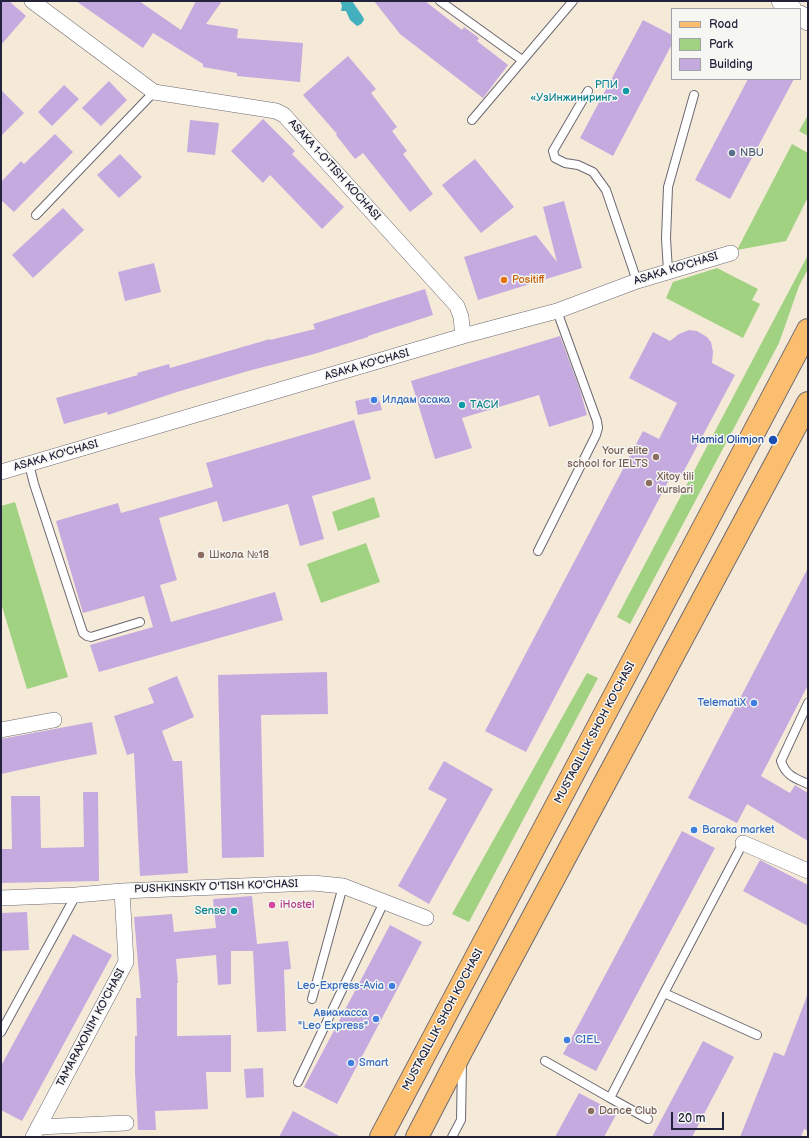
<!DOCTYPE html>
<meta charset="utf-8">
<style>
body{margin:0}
#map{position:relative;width:809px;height:1138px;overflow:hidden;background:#f5e9d8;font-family:"Balsamiq Sans",sans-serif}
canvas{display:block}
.frame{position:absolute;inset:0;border:2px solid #22223b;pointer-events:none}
.legend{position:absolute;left:671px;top:8px;width:130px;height:72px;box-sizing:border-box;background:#f6f6f2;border:1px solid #a1a1a9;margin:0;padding:5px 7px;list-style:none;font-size:12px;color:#22223b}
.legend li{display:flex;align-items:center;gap:8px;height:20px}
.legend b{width:20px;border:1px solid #a1a1a9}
.scale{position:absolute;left:671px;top:1112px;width:53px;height:18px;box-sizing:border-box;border:2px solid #22223b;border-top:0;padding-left:5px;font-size:12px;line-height:14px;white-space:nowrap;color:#22223b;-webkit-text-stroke:3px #f6f6f2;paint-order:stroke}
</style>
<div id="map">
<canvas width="809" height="1138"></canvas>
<div class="frame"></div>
<ul class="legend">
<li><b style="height:5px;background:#fbbe6e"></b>Road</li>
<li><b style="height:11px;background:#a1d282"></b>Park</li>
<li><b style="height:11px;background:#c5aae0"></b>Building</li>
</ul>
<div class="scale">20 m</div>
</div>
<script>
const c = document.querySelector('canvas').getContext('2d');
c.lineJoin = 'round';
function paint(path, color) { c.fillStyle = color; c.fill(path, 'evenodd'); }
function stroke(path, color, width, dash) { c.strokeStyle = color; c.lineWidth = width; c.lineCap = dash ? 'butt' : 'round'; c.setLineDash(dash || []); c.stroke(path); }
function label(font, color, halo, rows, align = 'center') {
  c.font = font + ' "Balsamiq Sans",sans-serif'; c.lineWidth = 3; c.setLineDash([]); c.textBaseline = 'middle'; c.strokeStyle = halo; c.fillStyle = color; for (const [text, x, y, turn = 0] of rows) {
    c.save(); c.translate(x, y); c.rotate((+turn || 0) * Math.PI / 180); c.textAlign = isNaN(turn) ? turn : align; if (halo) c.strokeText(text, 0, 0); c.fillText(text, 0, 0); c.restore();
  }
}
paint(new Path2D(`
 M808,115V136L799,131Z
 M792,144L808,153V197L786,241L737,250Z
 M808,255V269L799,286L779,343L630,624L617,617Z
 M717,268L758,289L752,300L760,304L743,338L666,298L673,282Z
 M374,497L380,517L338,531L332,512Z
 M15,502L68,677L27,689L1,603V506Z
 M366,543L380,582L321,603L307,564Z
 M587,673L598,678L469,922L452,914Z`), '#a1d282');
paint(new Path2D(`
 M340,1H352L363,17L364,20L361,24L357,26L350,20L346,11H341L342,6Z`), '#42b1bd');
paint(new Path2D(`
 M1,1H9L26,16L1,45Z
 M76,1H139L181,30L196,1H222L206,24L238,29L237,38L303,43L300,82L237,76V73L203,67V64L153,33L143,48Z
 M374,1H425L462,30L464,27L479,38L477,41L508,65L483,98L400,34Z
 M643,20L672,35V44L613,156L580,138Z
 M348,56L376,89L371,93L397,127L392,131L407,151L403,154L433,194L410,212L363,153L355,159L336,135L337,134L303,95Z
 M748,79H794L730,199L695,180Z
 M109,81L127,100L101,126L82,108Z
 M64,85L79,99L52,126L38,112Z
 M1,90L24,113L1,136Z
 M263,119L295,151L292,154L344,207L322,229L270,175L263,183L231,151Z
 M190,120L219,123L215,155L187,152Z
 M55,134L73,152L14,212L1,200V182L21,161L24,164Z
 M120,154L142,177L119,198L97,175Z
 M475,159L514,207L481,233L442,185Z
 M564,201L582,268L478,300L464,257L536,235L557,262L543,207Z
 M63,208L84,230L33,278L12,255Z
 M154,263L161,292L125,301L118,272Z
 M425,289L433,315L368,336V337L314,354L248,371L177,392L108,415L107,412L64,424L56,398L138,375L137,373L169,364L170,368L270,339V340L315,329L313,324Z
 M689,330L697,331L707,337L711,342L713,352L712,363L735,375L678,482L670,478L526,752L485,731L643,431L659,439L677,403L629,378L653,332L670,341L679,334Z
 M560,336L580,390L587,415L549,427L539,395L462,418L472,448L435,459L411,381Z
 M378,396L382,410L358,415L355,401Z
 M354,420L371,479L312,496L324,539L300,546L288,504L223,522L217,501L159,518L177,580L160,585L171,622L275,592L283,620L99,672L90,645L153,627L144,596L83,613L56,521L118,503L121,513L213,487L206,463Z
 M808,568V685L761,776L790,793L795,785L808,793V841L747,804L737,823L688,798Z
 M327,672L328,714L261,715L264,857L222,858L218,675Z
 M177,676L194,717L162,731L173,761H182L188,873L140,876L134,753L127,755L114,716L154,703L148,688Z
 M92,722L97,754L56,762L1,774V739Z
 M444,761L493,789L429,904L398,886L447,799L428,789Z
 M83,792H98L99,881L1,883V849H12L11,796H40L41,848L84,847Z
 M682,831L715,848L596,1071L563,1054Z
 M760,860L808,885V926L743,891Z
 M252,896L257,944L288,941L291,969L284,970L286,1031L257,1032L253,951H231V984L218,985L216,955L176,959L178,983H177V1036L231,1035V1072H206L208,1109L155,1111L156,1130H138L135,1073V1036H137L136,998H141L134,917L172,914L174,932L216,928L213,899Z
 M27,912L29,950L1,951V913Z
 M390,925L422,942L337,1104L304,1087Z
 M73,934L112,955L22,1121L1,1110V1066Z
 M807,996H808V1131L804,1129L801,1137H740L774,1052L784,1056Z
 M703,1041L734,1057L692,1137H652Z
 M263,1068L264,1097L246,1098L244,1069Z
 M579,1093L617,1113L604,1137H555Z
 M293,1111L341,1137H279Z`), '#c5aae0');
const service = new Path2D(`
 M440,1L522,60
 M588,91L553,151L555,158L565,163L578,165L593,172L606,190L637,281
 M472,120L573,1
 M36,215L154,92
 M668,271L666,238L668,187L694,95
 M29,464L34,484L83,633L87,636L91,637L140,622
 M538,551L596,435L598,428L597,421L557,311
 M808,703L781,761C786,776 795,778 808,784
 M664,993L757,1035
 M312,999L343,886
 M1,1032L76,895
 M545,1061L610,1098L664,993L743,843
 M298,1082L384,902
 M610,1098L648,1119
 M452,1137L461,1120L462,1064`);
const minor = new Path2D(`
 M32,1L154,92L276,111L284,115L457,306L461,317L463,336
 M1,472L463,336L557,311L637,281L731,253
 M1,730L54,720
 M743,843L808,871
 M1,898L76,895L122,891L313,883L343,886L426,918
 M38,1127L126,1123
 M33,1137L126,962L122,891`);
const tertiary = new Path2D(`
 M781,1L792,9
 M800,15L808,21`);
const primary = new Path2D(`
 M381,1137L808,330
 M417,1137L462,1050L808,403`);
stroke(service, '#6c6872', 10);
stroke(minor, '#6c6872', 16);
stroke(tertiary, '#6c6872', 20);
stroke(primary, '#6c6872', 24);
stroke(service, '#fff', 8);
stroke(minor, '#fff', 15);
stroke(tertiary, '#fff', 19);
stroke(primary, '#fbbe6e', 22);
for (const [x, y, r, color] of [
 [626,91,4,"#0f9aa8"],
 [732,153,4,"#5c6f8a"],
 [504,280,4,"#e8710a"],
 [374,400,4,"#3f7fe0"],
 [462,405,4,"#0f9aa8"],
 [773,440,5,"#1a4fb4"],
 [656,457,4,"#8d6e63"],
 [649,483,4,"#8d6e63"],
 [201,555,4,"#8d6e63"],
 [754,703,4,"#3f7fe0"],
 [694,830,4,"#3f7fe0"],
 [272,905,4,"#d1479c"],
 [234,911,4,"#0f9aa8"],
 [392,986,4,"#3f7fe0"],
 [376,1019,4,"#3f7fe0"],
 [567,1040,4,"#3f7fe0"],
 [351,1063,4,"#3f7fe0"],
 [591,1111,4,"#8d6e63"]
]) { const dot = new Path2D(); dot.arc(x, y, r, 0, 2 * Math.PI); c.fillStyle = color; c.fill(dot); stroke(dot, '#f6f6f2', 1.5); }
label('11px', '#0d838f', '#f6f6f2', [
 ["РПИ",618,85],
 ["«УзИнжиниринг»",618,98],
 ["ТАСИ",470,405,"left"],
 ["Sense",226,911]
], 'right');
label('11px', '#4e5e75', '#f6f6f2', [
 ["NBU",740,153]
], 'left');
label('11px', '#22223b', '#f6f6f2', [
 ["ASAKA 1-O'TISH KOCHASI",334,170,48],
 ["ASAKA KO'CHASI",676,269,-17],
 ["ASAKA KO'CHASI",367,365,-16],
 ["ASAKA KO'CHASI",56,456,-16],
 ["MUSTAQILLIK SHOH KO'CHASI",595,733,-62],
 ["PUSHKINSKIY O'TISH KO'CHASI",216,887,-2],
 ["MUSTAQILLIK SHOH KO'CHASI",443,1020,-62],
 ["TAMARAXONIM KO'CHASI",91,1028,-62]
]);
label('11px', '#c56008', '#f6f6f2', [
 ["Positiff",512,280]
], 'left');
label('11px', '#366cbe', '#f6f6f2', [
 ["Илдам асака",382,400],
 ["TelematiX",746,703,"right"],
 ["Baraka market",702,830],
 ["Leo-Express-Avia",384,986,"right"],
 ["Авиакасса",368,1013,"right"],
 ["\"Leo Express\"",368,1026,"right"],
 ["CIEL",575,1040],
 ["Smart",359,1063]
], 'left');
label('11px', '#164399', '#f6f6f2', [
 ["Hamid Olimjon",764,440]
], 'right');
label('11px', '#785e54', '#f6f6f2', [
 ["Your elite",648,451,"right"],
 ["school for IELTS",648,464,"right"],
 ["Xitoy tili",657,477],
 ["kurslari",657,490],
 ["Школа №18",209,555],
 ["Dance Club",599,1111]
], 'left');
label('11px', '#b23c85', '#f6f6f2', [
 ["iHostel",280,905]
], 'left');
</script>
